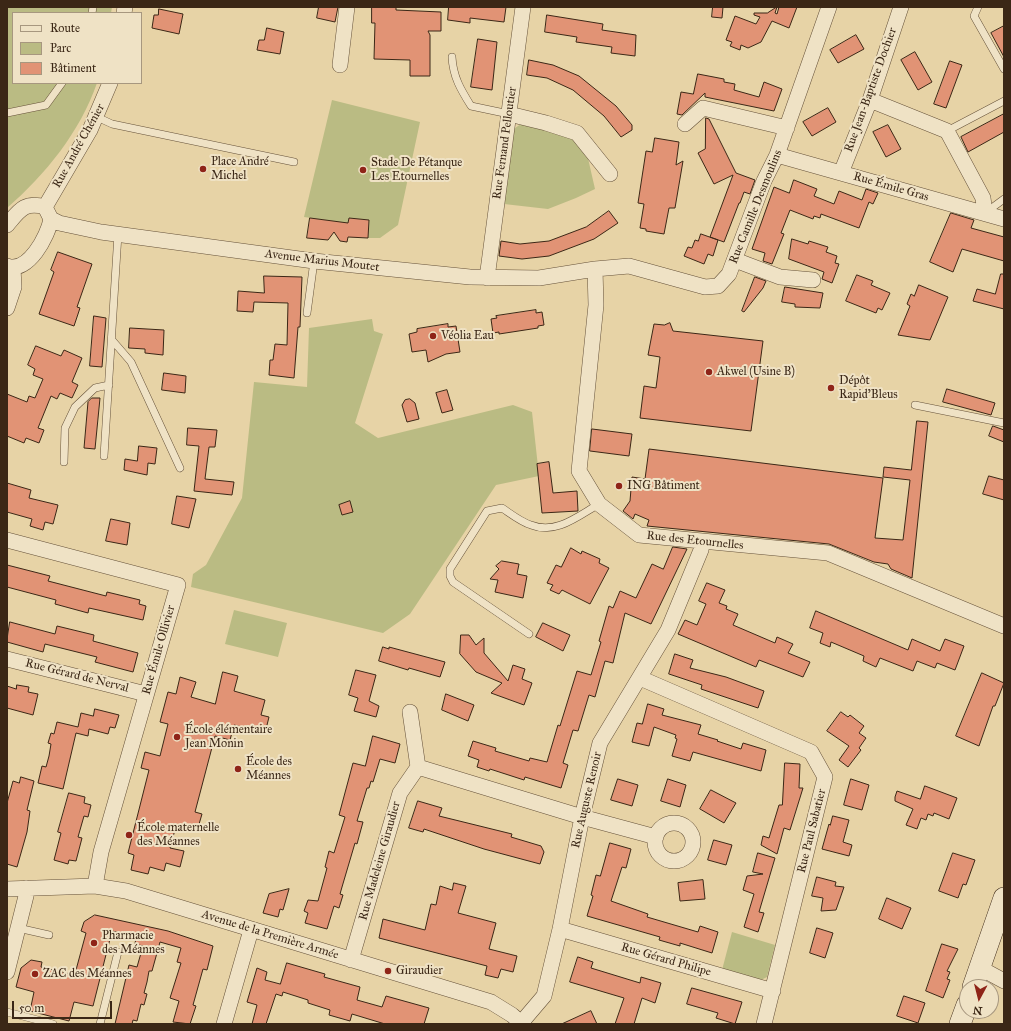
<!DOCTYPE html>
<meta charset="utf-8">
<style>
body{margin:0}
#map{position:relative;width:1011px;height:1031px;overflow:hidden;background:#e7d3a6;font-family:"IM FELL Great Primer",serif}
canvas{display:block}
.frame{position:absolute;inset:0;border:8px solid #3b2716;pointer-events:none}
.legend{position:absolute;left:12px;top:12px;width:130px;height:72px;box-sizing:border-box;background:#efe2c5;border:1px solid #a7977f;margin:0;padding:5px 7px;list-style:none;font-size:12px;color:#3b2716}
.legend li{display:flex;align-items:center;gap:8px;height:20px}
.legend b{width:20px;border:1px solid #a7977f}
.north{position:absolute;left:959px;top:979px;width:40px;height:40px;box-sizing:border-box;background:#efe2c5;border:1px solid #a7977f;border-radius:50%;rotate:187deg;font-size:11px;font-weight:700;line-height:16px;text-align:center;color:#3b2716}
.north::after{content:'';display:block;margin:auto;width:14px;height:18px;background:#8f2418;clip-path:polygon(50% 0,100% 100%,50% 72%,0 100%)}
.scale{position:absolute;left:12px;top:1001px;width:100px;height:18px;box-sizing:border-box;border:2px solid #3b2716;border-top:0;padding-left:5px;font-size:12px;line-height:14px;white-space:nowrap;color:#3b2716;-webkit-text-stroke:3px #efe2c5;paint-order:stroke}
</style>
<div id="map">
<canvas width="1011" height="1031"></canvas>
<div class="frame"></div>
<ul class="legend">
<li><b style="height:5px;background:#efe2c5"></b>Route</li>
<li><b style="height:11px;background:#babb83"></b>Parc</li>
<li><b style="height:11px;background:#e19375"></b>Bâtiment</li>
</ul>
<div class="north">N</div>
<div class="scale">50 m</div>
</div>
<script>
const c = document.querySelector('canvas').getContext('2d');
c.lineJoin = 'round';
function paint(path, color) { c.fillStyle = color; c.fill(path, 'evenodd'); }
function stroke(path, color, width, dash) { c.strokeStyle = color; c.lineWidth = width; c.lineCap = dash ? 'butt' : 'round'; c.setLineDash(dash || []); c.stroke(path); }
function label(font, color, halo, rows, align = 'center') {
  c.font = font + ' "IM FELL Great Primer",serif'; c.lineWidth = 4; c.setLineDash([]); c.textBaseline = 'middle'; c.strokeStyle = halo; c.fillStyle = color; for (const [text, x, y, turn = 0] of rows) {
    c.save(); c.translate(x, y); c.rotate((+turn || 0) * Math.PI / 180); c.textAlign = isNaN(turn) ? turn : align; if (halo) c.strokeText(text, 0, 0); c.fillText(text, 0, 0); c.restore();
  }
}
paint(new Path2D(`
 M7,7H112L111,13H13V83H97C80,132 46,174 7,208Z
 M332,100L420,122L398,225L380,238H368L369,220L349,218L348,231L332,221L304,217Z
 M521,124L568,134L587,154L595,189L576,198L548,209L504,204L509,132Z
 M372,319L374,331L383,334L355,423L378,438L513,405L532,412L539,476L496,485L410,614L383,633L191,587L193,574L206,565L242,498L254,382L307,387L309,328Z
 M234,610L287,623L278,657L225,644Z
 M732,932L775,945L767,977L759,981L722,970Z`), '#babb83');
const building = new Path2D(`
 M319,7H338L335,22L317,18Z
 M372,7H396V10L441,12V31H428L430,35V76H410V60L374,59L375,23H372Z
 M449,7H506L504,22L470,18V23L448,20Z
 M713,7H723L722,18L712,17Z
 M777,7L775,13L777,14L779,7H797L789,28L772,21L761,42L748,48L741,45L740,50L730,46L732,42L726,40L735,16L756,24L760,17L754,15V13H767Z
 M159,9L183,14L179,34L152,28L154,15H158Z
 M547,15L603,24L602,30L636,35L635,56L611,53L612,47L576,42L577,37L545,32Z
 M1004,26V57L991,33Z
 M267,28L284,32L280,54L257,50L259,40H264Z
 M856,35L864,49L838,63L830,50Z
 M478,39L497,42L492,90L471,87Z
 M915,52L932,82L918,90L901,60Z
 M529,60L553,65L579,76L616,106L632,125V130L621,137L604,116L573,90L547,78L527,75Z
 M950,61L962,65L946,108L934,104Z
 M698,74L724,79V82L735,84L734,90L759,97L764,82L782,89L774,111L705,97V93L682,115L677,114L681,92L693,94Z
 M828,108L836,122L812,136L803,122Z
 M1004,114V132L968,152L961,137Z
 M706,118L709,119L736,173L755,180L750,194L744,192L740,203H739L724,242L710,237L733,175L714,184L698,153L705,149Z
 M888,125L901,149L886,157L873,132Z
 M655,138L679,142L676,165L683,161L675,208H669L664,234L646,231V229L640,228L644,204L638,203L646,151L652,152Z
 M794,180L817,189L814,196L834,204L839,191L862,200L866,189L878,193L873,204L869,202L859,228L821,214L820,218L814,216L813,219L790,210L781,233L784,234L772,264L763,261L765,253L752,249L774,187L789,193Z
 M609,211L618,223L594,239L549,256L522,259L499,256L501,241L520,244L549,241L586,227Z
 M951,213L974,220L971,228L1004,237V261L962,249L953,272L930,262Z
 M310,218L348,223L349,218L369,220L368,238L348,237L347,242L340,241L334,232L328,240L307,238Z
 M701,234L718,240L713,256L708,254L704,264L684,256L688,247L692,248L695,240L698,241Z
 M792,239L808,244L809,241L828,247L826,252L837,256L835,263L839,264L832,283L822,279L824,272L789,259Z
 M58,252L92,264L77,307L80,308L74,326L39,314L54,272L51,270Z
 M1001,274H1004V309L973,301L977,289L995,294Z
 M857,275L873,281L871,285L890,293L882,310L878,308L876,313L846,301Z
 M264,276L302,277L300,327H298L294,378L269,375L270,360H273L275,344L287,345L288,303L254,302L253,312L237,311L238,291L264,293Z
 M755,277L766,281L763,288L744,312L742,311Z
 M919,285L948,297L930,340L898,335L910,306L907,304L911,294L914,296Z
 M785,287L823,293L820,308L795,307V304L782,302Z
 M536,310V313L542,312L544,325L538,326V328L499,334V332L493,333L491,319L497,318L496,316Z
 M94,316L106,318L102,367L90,366Z
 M670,323L673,331L763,341L751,431L640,418L644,386L656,388L660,357L648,355L654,324L664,325Z
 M448,324V327L456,326L460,352L446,354L428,362L426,350L412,352L409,334L417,332V329Z
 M130,328L164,330L163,355L145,353V349L129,348Z
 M36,346L61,356L64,350L82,358L72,382L78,385L72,398L60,393L57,399L51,396L38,428L44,430L39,443L26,438L24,443L7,436V394L27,402L29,396L35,398L43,379L33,375L35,369L28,365Z
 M164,373L186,376L185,393L162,390Z
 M947,389L995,403L991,415L943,402Z
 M447,390L453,410L442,413L436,393Z
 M92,398H100L95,449L84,448L88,402Z
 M410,399L415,403L419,419L407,422L402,405L405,400Z
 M917,421L928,422L912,578L891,569L888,564L874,562L829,544L647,526L649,520L635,514L633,519L623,511L630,501L632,477L645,479L649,449L883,478L875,538L903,540L910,480L883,477L884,467L911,470Z
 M993,426L1004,430V442L989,436Z
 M188,428L217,430L215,447H209L205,479L234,482L232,495L194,491L199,446L187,445Z
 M592,429L632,434L629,456L590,451Z
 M139,446L157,448L155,464L148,463L147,475L124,470L125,459L137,461Z
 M549,462L553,493L577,491L578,511L542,513L537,464Z
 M989,476L1004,480V500L983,494Z
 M7,483L31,490L29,498L58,505L53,524L45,522L43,530L30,526L32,519L7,512Z
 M177,496L196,499L189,528L172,524Z
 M350,501L353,512L342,515L339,505Z
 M111,519L130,523L127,545L106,541Z
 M673,547L687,549L651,624L625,613L613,663L605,661L595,697L589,695L578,731L573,730L563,763L568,765L561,788L525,777L524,780L490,769L489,771L477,767L479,760L468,756L473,741L496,748L495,751L529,761L530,758L547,762L558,725L560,726L577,671L591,675L601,642L599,641L609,606L613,608L620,591L636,598L652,564L663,569Z
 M571,548L581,554L582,551L600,559L599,563L609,568L590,604L562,590L559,594L550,590L553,585L547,583L556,565L561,567Z
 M502,561L519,564L517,574L527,576L523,598L495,592L498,580L490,579L499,569L496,566Z
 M7,565L50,576L48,581L106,596L107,592L140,600L139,604L146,606L143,620L89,608L88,613L55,604L56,600L7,587Z
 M707,583L725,590L719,603L727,606L726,609L738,614L733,625L775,643L777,637L793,644L788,653L810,662L803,677L759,660L756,667L678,634L685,620L697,625L706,604L699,601Z
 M816,611L908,650L912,639L940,651L945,639L964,646L955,670L937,663L935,668L917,661L913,671L880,658L876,667L863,661L864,656L831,642L830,647L820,643L823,633L810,628Z
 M10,622L55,634L57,626L94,635L93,641L138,653L133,672L95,662L97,657L45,644L43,652L7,642Z
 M543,623L570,635L563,651L536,637Z
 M461,635H469L476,645L484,638V653L508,681L513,665L525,669L522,679L532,683L524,705L491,693L502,683L476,672L460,654Z
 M383,647L389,649V647L445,662L440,677L409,668L408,670L379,661Z
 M675,654L693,660L690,668L726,677L764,691L758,708L701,689L702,685L669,674Z
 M356,670L376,675L369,701L379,706L376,717L354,711L358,698L349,695Z
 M223,672L238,676L234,691L265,700L261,715L269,717L265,733L234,725L230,740L215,736L195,812L202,814L197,831L176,826L170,848L184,851L180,867L166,863L164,871L150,867L148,874L131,870L134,855L128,853L149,770L141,768L145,752L160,756L168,724L160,722L168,692L176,694L180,677L196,682L191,697L215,704Z
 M982,673L1004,683L995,706H993L979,746L956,736Z
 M17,685L29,687L28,692L38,694L33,715L7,708V686L16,689Z
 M446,694L474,705L468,721L442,710Z
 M648,704L664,709L662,715L701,725L698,734L718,740L717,741L741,749L743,743L766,750L761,771L693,752L690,761L672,756L677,739L675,738L676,735L654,727L649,746L632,742L637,723L642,724Z
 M95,709L119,715L115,728L110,727L108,734L89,729L88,736L76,733L63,789L38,783L42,766L46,767L49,756L51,744L48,743L51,733L54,734L57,722L78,727L81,713L93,716Z
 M841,712L848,717L850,715L864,726L859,733L866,738L859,748L861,750L848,767L839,760L849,746L827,731Z
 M373,736L400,744L395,763L380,759L373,782L371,781L369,788H367L357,821L363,822L357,844L355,843L342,887L340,894L343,895L339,908L334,906L327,929L305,923L308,913L304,911L308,900L318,901L327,868L325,867L329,851L334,853L345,817L339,815L353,763L365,766Z
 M785,763L800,764L799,788H803L790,830L784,828L777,854L761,845L763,836L769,838L779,805H782Z
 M21,777L34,781L27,810L30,811L27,832L17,867L7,864V803L13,781L19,783Z
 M618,779L638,785L632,806L611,800Z
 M668,779L686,785L680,807L661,801Z
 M851,779L869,785L862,810L844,805Z
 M925,786L957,798L949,819L934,813L933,816L928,814L926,820L921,818L917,829L906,825L913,809L895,801V797L897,791L920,799Z
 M711,790L736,803L724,823L700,809Z
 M69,793L85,797L84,803L91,805L88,817L84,816L78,837L82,838L76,861L69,860L68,864L54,860L61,833L58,832Z
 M418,801L442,808L439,816L512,834L511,837L541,846L544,852L540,864L484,849L424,829L423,832L409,828Z
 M833,816L849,820L843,842L852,845L849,856L822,849L829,824L830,825Z
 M714,840L732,845L726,865L708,860Z
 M610,843L631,849L626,868L622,867L611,901L648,914L647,917L698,932L700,926L718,932L712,953L680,943V946L659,940L660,937L587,916L593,896L591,895L596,875L600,876Z
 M758,853L775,858L759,912L764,913L758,932L744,927L754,894L743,890L747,876L763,874L753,872Z
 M953,853L975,860L966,885L963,884L958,898L939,891Z
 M817,877L836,882L835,886L844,887L836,910L821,911L823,898L812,896Z
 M703,880L705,899L680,901L678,883Z
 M454,883L466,886L458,913L496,923L489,949L517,956L513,972L501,969L498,978L485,975L487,966L379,938L383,919L425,930L431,904L436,905L440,886L452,890Z
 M289,889L283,910L280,909L278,917L263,913L269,894Z
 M887,898L911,908L902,929L879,919Z
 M95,915L168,931L213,946L207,970L203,969L193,1005L196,1006L190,1024L173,1022L179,1001L170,998L181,963L177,962L181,948L160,942L152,971H149L147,982L144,993L147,994L144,1005L141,1004L137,1021L133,1020L132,1024H115L129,965L137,967L143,946L135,944L136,937L112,931L93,1006L74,1002L69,1021L30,1011L34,992L16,987L21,968L31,960L42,962L41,967L70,974L72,969L76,970L86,933L81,931L84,922Z
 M817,928L833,933L825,958L810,953Z
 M942,944L958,949L947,971L950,972L947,979L950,980L943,998L926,991Z
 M578,957L593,962L591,968L640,983L641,977L661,983L655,1003L642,998L634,1024H615L624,998L570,982Z
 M287,963L325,974L324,977L360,987L357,1000L382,1007L386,996L429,1008L424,1024H385L352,1014L350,1021L329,1015L330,1010L308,1003V1000L283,992L282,996L276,994L266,1024H252L257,1005L247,1002L257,968L267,972L265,980L280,984Z
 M692,988L742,1002L735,1024L716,1018L718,1013L687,1004Z
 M904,996L925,1003L918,1023L897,1016Z
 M591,1011L597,1024H562Z`);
paint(building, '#e19375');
stroke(building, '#3b2716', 1);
const service = new Path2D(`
 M978,7L974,16L1004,69
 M92,13L93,7
 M452,57C453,77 461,90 471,106L509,114
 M7,113L46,105L62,83
 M97,117L112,124L294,162
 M947,131L1004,101
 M985,213L1004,199
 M307,313L314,261
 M112,340L131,362L180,468
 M915,405L1004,423
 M104,456L118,234
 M64,462L65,428L75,407L95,388L109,385
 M529,634L453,582L450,576V569L487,511L502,508C511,514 521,522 531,525C556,535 578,516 599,504
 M18,928L49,935
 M7,1012L53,1024
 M100,1024L118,952`);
const minor = new Path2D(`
 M124,13L125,7
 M340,65L347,7
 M870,100L947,131L983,198L985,213
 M509,114L546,123L577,133L610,174
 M685,124L703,108L787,128
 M777,155L1004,219
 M841,173L870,100L901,7
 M45,207L90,130L110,83
 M51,219L59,223L101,232L314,261L470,277L539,278L595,269L629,266L705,287L718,286L729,274L764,181L777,155L829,7
 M7,225C19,211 24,201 45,207L51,219C48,236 28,274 7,266
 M735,260L780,277L813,280
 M595,269L596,305L579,471L599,504L639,535L828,553L1004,626
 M487,278L523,7
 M7,308L14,287L13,268
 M7,540L178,585L101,852L95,886
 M7,659L146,694
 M640,678L811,752L825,777L764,1024
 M418,767L582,817L656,837
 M655 842a19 19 0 1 1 38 0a19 19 0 1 1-38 0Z
 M7,889L95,886L126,891L491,1002L512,1015L522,1024
 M560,929L773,991
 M351,960L400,793L418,767L410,712
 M980,968L1004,981
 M7,972L26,896V888
 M521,1023L544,996L560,929L582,817L600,743L668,630L701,550L702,542
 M224,1024L251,930`);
const secondary = new Path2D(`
 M973,987L1004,898
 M960,1024L967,1005`);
stroke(service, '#66523a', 8);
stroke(minor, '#66523a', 16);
stroke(secondary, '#3b2716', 22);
stroke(service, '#efe2c5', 7);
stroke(minor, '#efe2c5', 15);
stroke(secondary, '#efe2c5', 21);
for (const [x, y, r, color] of [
 [203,169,4,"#8f2418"],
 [363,170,4,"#8f2418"],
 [433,336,4,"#8f2418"],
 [709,372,4,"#8f2418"],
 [831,388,4,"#8f2418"],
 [619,486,4,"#8f2418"],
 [177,737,4,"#8f2418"],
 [238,769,4,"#8f2418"],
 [129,835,4,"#8f2418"],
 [94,943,4,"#8f2418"],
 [388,971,4,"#8f2418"],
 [35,974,4,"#8f2418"]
]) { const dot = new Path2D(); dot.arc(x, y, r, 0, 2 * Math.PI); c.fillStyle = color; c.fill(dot); stroke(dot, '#efe2c5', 1.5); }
label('12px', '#3b2716', '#efe2c5', [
 ["Rue Jean-Baptiste Dochier",871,90,-70],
 ["Rue Fernand Pelloutier",505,143,-82],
 ["Rue André Chénier",79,146,-61],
 ["Rue Émile Gras",891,187,16],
 ["Rue Camille Desmoulins",756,207,-68],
 ["Avenue Marius Moutet",322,261,7],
 ["Rue des Etournelles",695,541,6],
 ["Rue Émile Ollivier",159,650,-74],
 ["Rue Gérard de Nerval",77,676,14],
 ["Rue Auguste Renoir",587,800,-77],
 ["Rue Paul Sabatier",812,831,-76],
 ["Rue Madeleine Giraudier",380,861,-74],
 ["Avenue de la Première Armée",270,935,17],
 ["Rue Gérard Philipe",666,960,16]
]);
label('12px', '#3b2716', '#efe2c5', [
 ["Place André",211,162],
 ["Michel",211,176],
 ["Stade De Pétanque",371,163],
 ["Les Etournelles",371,177],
 ["Véolia Eau",441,336],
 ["Akwel (Usine B)",717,372],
 ["Dépôt",839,381],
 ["Rapid'Bleus",839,395],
 ["ING Bâtiment",627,486],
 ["École élémentaire",185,730],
 ["Jean Monin",185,744],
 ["École des",246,762],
 ["Méannes",246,776],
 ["École maternelle",137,828],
 ["des Méannes",137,842],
 ["Pharmacie",102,936],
 ["des Méannes",102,950],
 ["Giraudier",396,971],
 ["ZAC des Méannes",43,974]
], 'left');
</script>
